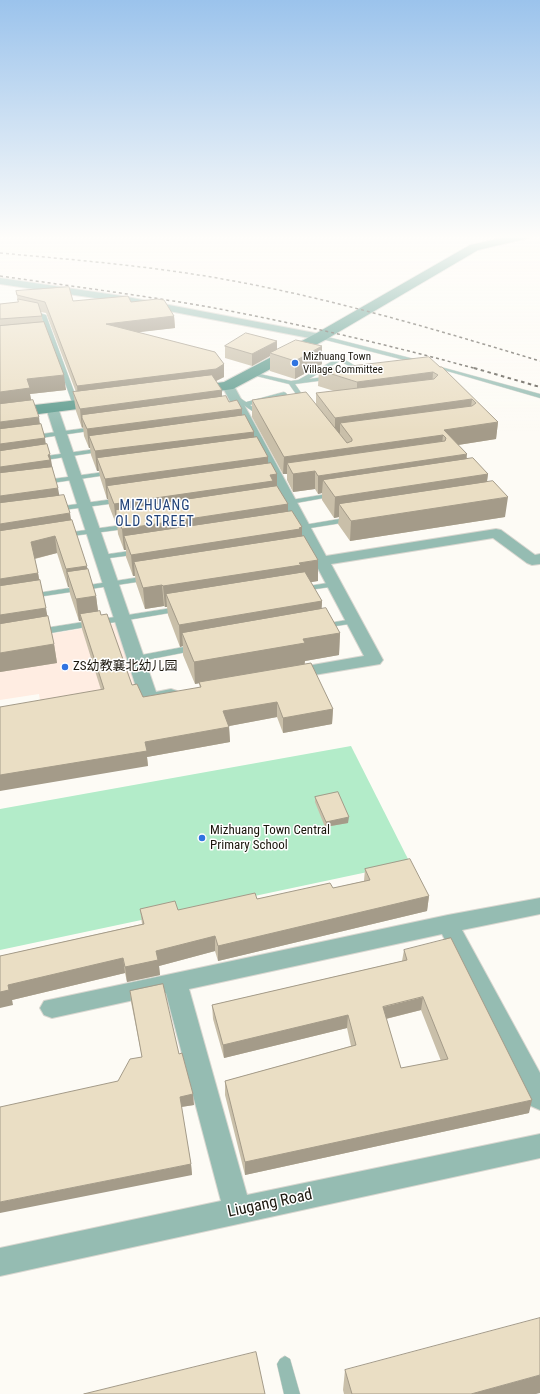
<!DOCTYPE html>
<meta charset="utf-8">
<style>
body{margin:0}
canvas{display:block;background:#fdfbf5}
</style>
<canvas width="540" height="1394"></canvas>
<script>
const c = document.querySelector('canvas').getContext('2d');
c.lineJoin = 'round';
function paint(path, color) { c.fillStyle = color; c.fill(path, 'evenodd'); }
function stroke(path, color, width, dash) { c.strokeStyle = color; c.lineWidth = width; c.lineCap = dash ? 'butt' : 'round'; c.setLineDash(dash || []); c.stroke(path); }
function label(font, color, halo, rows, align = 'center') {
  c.font = font + ' "Roboto Condensed","Noto Sans SC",sans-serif'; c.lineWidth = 3; c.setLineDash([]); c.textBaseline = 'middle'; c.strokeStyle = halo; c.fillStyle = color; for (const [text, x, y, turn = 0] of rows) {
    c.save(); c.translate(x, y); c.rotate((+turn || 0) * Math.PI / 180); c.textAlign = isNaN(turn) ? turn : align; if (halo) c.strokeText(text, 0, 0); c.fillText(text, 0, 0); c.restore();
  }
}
paint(new Path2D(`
 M117,623L138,691L41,707L39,694L0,700V642Z`), '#ffede2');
paint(new Path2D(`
 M351,746L410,863L0,950V809Z`), '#b3ecc9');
const service = new Path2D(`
 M31,310L46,315L79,405L78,406L73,405L41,316L29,313V311Z
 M320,335L422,361L423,362L420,364L318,338L317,337Z
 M340,357L366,372L361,373L340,361L309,379L331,376L333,377V379L295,384L308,403L305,405L303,404L289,384L248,374L251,372L291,381L298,380Z
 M430,364L540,394V398L430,366Z
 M284,392L286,393L295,405L294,406H290L283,396L250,405L259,411L263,410L266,412L258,415L229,395L234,394L246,402Z
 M94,427L97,429L96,430L34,439L31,437L34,435Z
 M103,448L106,450L105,451L39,461L36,459L39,457Z
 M112,471L115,473L114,474L45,484L42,482L45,480Z
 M333,493L337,495L335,496L285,505L281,503L285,501Z
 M121,498L125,500L124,502L56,511L52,509L56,507Z
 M351,517H354V521L298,530L294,528L298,526Z
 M129,524L133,526L132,528L65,537L61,535L65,533Z
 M137,550L141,552L140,554L102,559L98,557L102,555Z
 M147,576L151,578L150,580L31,598L27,596L31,594Z
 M334,582L338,584L337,586L302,591L298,589L302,587Z
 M178,607L182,609L181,611L39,635L35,632L39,629Z
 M353,619L357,621L356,623L323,628L319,626L323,624Z
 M194,645L197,646L198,648L197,650L136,662L132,659L136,656Z
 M285,1356L290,1359L300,1394H284L277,1364L280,1359Z`);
const minor = new Path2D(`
 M0,278L122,296L320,334L326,337L320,340L122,302L0,284Z
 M228,382L232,383L234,386L326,556L496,529L501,530L535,555L540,554V564L532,565L527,563L493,538L331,564L383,660L380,664L290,679L284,678L281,674L284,670L364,656L222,386L224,383Z
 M52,404L56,405L58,408L156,692L171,689L177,691L180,695L177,699L149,705L143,703L140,699L46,408L48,405Z
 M540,898V914L462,930L540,1073V1110L531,1106L442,934L189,989L247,1195L540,1134V1158L0,1276V1248L221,1201L166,993L52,1018L44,1015L40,1008L44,1001L448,915Z`);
const secondary = new Path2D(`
 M511,236H531L529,238L478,250L325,340L233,389L190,395L185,394L183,391L185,388L190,387L224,382L315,334L470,245Z
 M104,397L109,399L112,402L109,405L0,419V409Z`);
stroke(service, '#d9d7d0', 1);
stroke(minor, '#d9d7d0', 2);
stroke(secondary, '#d9d7d0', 2);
paint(service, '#95bcb2');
paint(minor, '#95bcb2');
paint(secondary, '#609c8f');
stroke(new Path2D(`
 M0,253C76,260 152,266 228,280C334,299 437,330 540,361
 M0,276C70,286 140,295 209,307C300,324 389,345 477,369`), '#5a564d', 1.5, [3, 3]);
stroke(new Path2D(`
 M474,368L540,387`), '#5a564d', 2, [3.5, 3.5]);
paint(new Path2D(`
 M16,291L73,301L131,302L174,316L175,328L137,332L224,364V377L216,381L222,397L229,402L242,415L254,432V438L268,457V463L288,512L302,527V536L318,581L310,582L322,601L321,609L340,633L339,655L305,661V664L333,709L332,724L283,733L277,717L229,726L230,742L147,757L148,766L101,690L82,629L81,621H79L70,594L69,587H68L57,553L35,559L47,616L54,644L57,663L0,672V304L18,302ZM41,312L46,313L76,392H73L76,411L82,428L83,427L84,436L89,448H90L91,455L97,471H99L100,477L107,499H108L109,506L116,524H117L118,534L124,550H126V557L133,576H135L136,583L145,609L164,606L165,607H167L168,615L180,647L183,646V655L195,684L199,683L200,688L143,697L132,685L101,615L98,612L96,596L71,520L59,496L46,445L40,424L31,401L30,394L66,390L43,322Z
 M225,346L277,350L322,364L295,379L270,371V356L252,366L225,358Z
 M440,367L498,422L496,439L458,445L467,458L488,474L487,482L505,517L350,541L338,524L339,517L334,518L322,500V493L318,494L315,489L293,492L287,480V474H283L252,417V400L316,404V393L334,391L318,386L319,370Z
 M315,797L348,823L325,827L315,802Z
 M365,869L429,896L427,911L218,961L215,951L159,966L160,975L127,982L125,973L12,1000L13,1005L0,956L142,924L140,909L178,910L333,888L364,881Z
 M404,950L529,1113L245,1175L225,1095V1081L351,1046L347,1028L224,1058L213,1019L212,1005L402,961ZM421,1010L441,1061L401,1068L386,1019Z
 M130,991L179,1054L194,1105L181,1107L191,1164L192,1175L118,1081L142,1057L131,1002Z
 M345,1370L536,1394H344L343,1390Z`), '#c9bfa9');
paint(new Path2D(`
 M174,316L175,328L107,336L106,324Z
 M277,341V352L270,353V356L252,366V354Z
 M322,346V364L295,379V361Z
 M224,364V377L216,381L78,398L77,386Z
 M433,372L432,389L357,398V382Z
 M64,375L66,390L30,394L32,404L0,408V392L27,379Z
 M222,390V409L82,418L83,427L82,428L80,409Z
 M472,399L470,416L340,423V434H335V418Z
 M242,409V428L89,436L90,448H89L87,429Z
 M39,417L41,433L0,438V422Z
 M498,422L496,439L445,447L446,438L444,430Z
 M254,432V451L97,458L99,471H97L95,451Z
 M443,435L441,453L287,463V474H283L284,457Z
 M45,438L47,454L0,460V444Z
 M50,454L53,471L0,483V467Z
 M467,454L465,472L323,480L322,493L318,494V476Z
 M268,457V476L107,486L108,499H107L105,479Z
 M315,471V489L293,492V474Z
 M277,474V494L116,514L117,524H116L114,504Z
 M488,474L485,494L339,504V517L334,518L335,497Z
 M58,488L61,505L0,513V496Z
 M508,497L505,517L350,541L351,521Z
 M288,504V525L124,536L126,550H124L122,529Z
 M70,513L73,531L0,541V524Z
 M302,527V548L134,562L135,576H133L131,555Z
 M55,536L57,553L33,559L31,542Z
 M318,560V581L300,584L166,594L167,607H165L163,586Z
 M87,566L89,583L67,572L69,587H68L66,569Z
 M38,573L41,591L0,597V579Z
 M162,585L164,606L145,609L143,588Z
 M96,596L99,618L80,614L81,621H79L76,599Z
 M322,601L321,623L182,633L183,646L180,647L179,625Z
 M46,608L49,626L0,633V615Z
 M340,633L339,655L305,661L304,665L195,684L194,662L303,639Z
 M54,644L57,663L0,672V653Z
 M277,702V717L224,727L223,711Z
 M333,709L332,724L283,733V718Z
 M229,727L230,742L147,757L148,766L0,791V775L145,742Z
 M349,817L348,823L325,827L326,822Z
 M429,896L427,911L218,961V946Z
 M215,936V951L159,966L160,975L127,982L125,967L156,951Z
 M123,958L125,973L12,1000L13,1005L0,1008V992L8,985Z
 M423,997L421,1010L381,1020L383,1007Z
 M348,1015L347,1028L224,1058L223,1045Z
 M193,1094L194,1105L181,1107L180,1097Z
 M532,1100L529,1113L245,1175V1162Z
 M191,1164L192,1175L0,1213V1202Z
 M540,1375V1393L536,1394H471Z`), '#a49b89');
const building = new Path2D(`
 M69,287L73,301L128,296L131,302L157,299L164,300L174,316L106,324L215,352L224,364L216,369L77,386L45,302L17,295L16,291Z
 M18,299L38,303L42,316L0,319V304L18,302Z
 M44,322L64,375L27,379L30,388L0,392V326Z
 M246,333L277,341L252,354L225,346Z
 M296,340L322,346L295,361L270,353Z
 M429,357L440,367H442L498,422L444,430L467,454L318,476L315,471L293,474L287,463L445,441L446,438L443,435L284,457L252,400L306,392L347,443L352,441V439L340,423L472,406L476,403L472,399L335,418L316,393L434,379L438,375L433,372L357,382L319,370Z
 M212,375L222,390L80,409L73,392Z
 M226,396L229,402L237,400L242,409L87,429L82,418V415Z
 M33,400L39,417L0,422V404Z
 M245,415L254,432L95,451L89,436Z
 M41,424L45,438L0,444V429Z
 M257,437L268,457L105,479L97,458Z
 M47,444L50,454L48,455L50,460L0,467V451Z
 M473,458L488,474L335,497L323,480Z
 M271,463L277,474L270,475L273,481L114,504L107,486Z
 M52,467L58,488L0,496V473Z
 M493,481L508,497L351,521L339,504Z
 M277,486L288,504L122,529L116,514V510Z
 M64,495L70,513L0,524V503Z
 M292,511L302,527L299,528L300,529L131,555L124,536Z
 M72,520L87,566L66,569L55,536L31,542L38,573L0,579V531Z
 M304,536L318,560L299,563L301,565L163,586L162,585L143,588L134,562Z
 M88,569L96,596L76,599L67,572Z
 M305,572L322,601L179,625L166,594Z
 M40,580L46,608L0,615V586Z
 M326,608L340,633L303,639L305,643L194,662L182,633Z
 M100,611L101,615L107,614L132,685L137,684L143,697L201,687L199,682L311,663L333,709L283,718L277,702L223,711L229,727L145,742L147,751L0,775V707L104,689L80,614Z
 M48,616L54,644L0,653V624Z
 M338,792L349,817L326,822L315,797Z
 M410,859L429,896L218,946L215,936L156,951L158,960L125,967L123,958L8,985L9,990L0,992V956L144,924L140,909L175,901L178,910L255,893L257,899L330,883L333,888L370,880L365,869Z
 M451,938L532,1100L245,1162L225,1081L356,1045L348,1015L223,1045L212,1005L407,960L404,950ZM423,997L448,1059L401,1068L383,1007Z
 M163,984L179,1054L182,1053L193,1094L180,1097L191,1164L0,1202V1107L118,1081L130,1059L142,1057L130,991Z
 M540,1318V1375L471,1394H352L345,1370Z
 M256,1352L265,1394H84Z`);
paint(building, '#eadec4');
stroke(building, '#a49b89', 1);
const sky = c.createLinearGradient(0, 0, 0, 431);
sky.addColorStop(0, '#9bc3ec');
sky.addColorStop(0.55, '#fefdfa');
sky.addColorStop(1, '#fefdfa00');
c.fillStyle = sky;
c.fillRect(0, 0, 540, 431);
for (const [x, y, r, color] of [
 [295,363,4,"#3074e1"],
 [65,667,4,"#3074e1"],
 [202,838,4,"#3074e1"]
]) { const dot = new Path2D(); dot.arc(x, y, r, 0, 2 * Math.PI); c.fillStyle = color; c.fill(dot); stroke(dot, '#fff', 1.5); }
label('11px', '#1b170d', '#fff', [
 ["Mizhuang Town",303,357],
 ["Village Committee",303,370]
], 'left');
label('13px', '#1b170d', '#fff', [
 ["ZS幼教襄北幼儿园",73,667],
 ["Mizhuang Town Central",210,831],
 ["Primary School",210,846]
], 'left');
c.letterSpacing = '1px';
label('14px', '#214278', '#fff', [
 ["MIZHUANG",155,506],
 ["OLD STREET",155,522]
]);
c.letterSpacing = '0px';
label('16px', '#1b170d', '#fff', [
 ["Liugang Road",270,1204,-12]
]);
</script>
